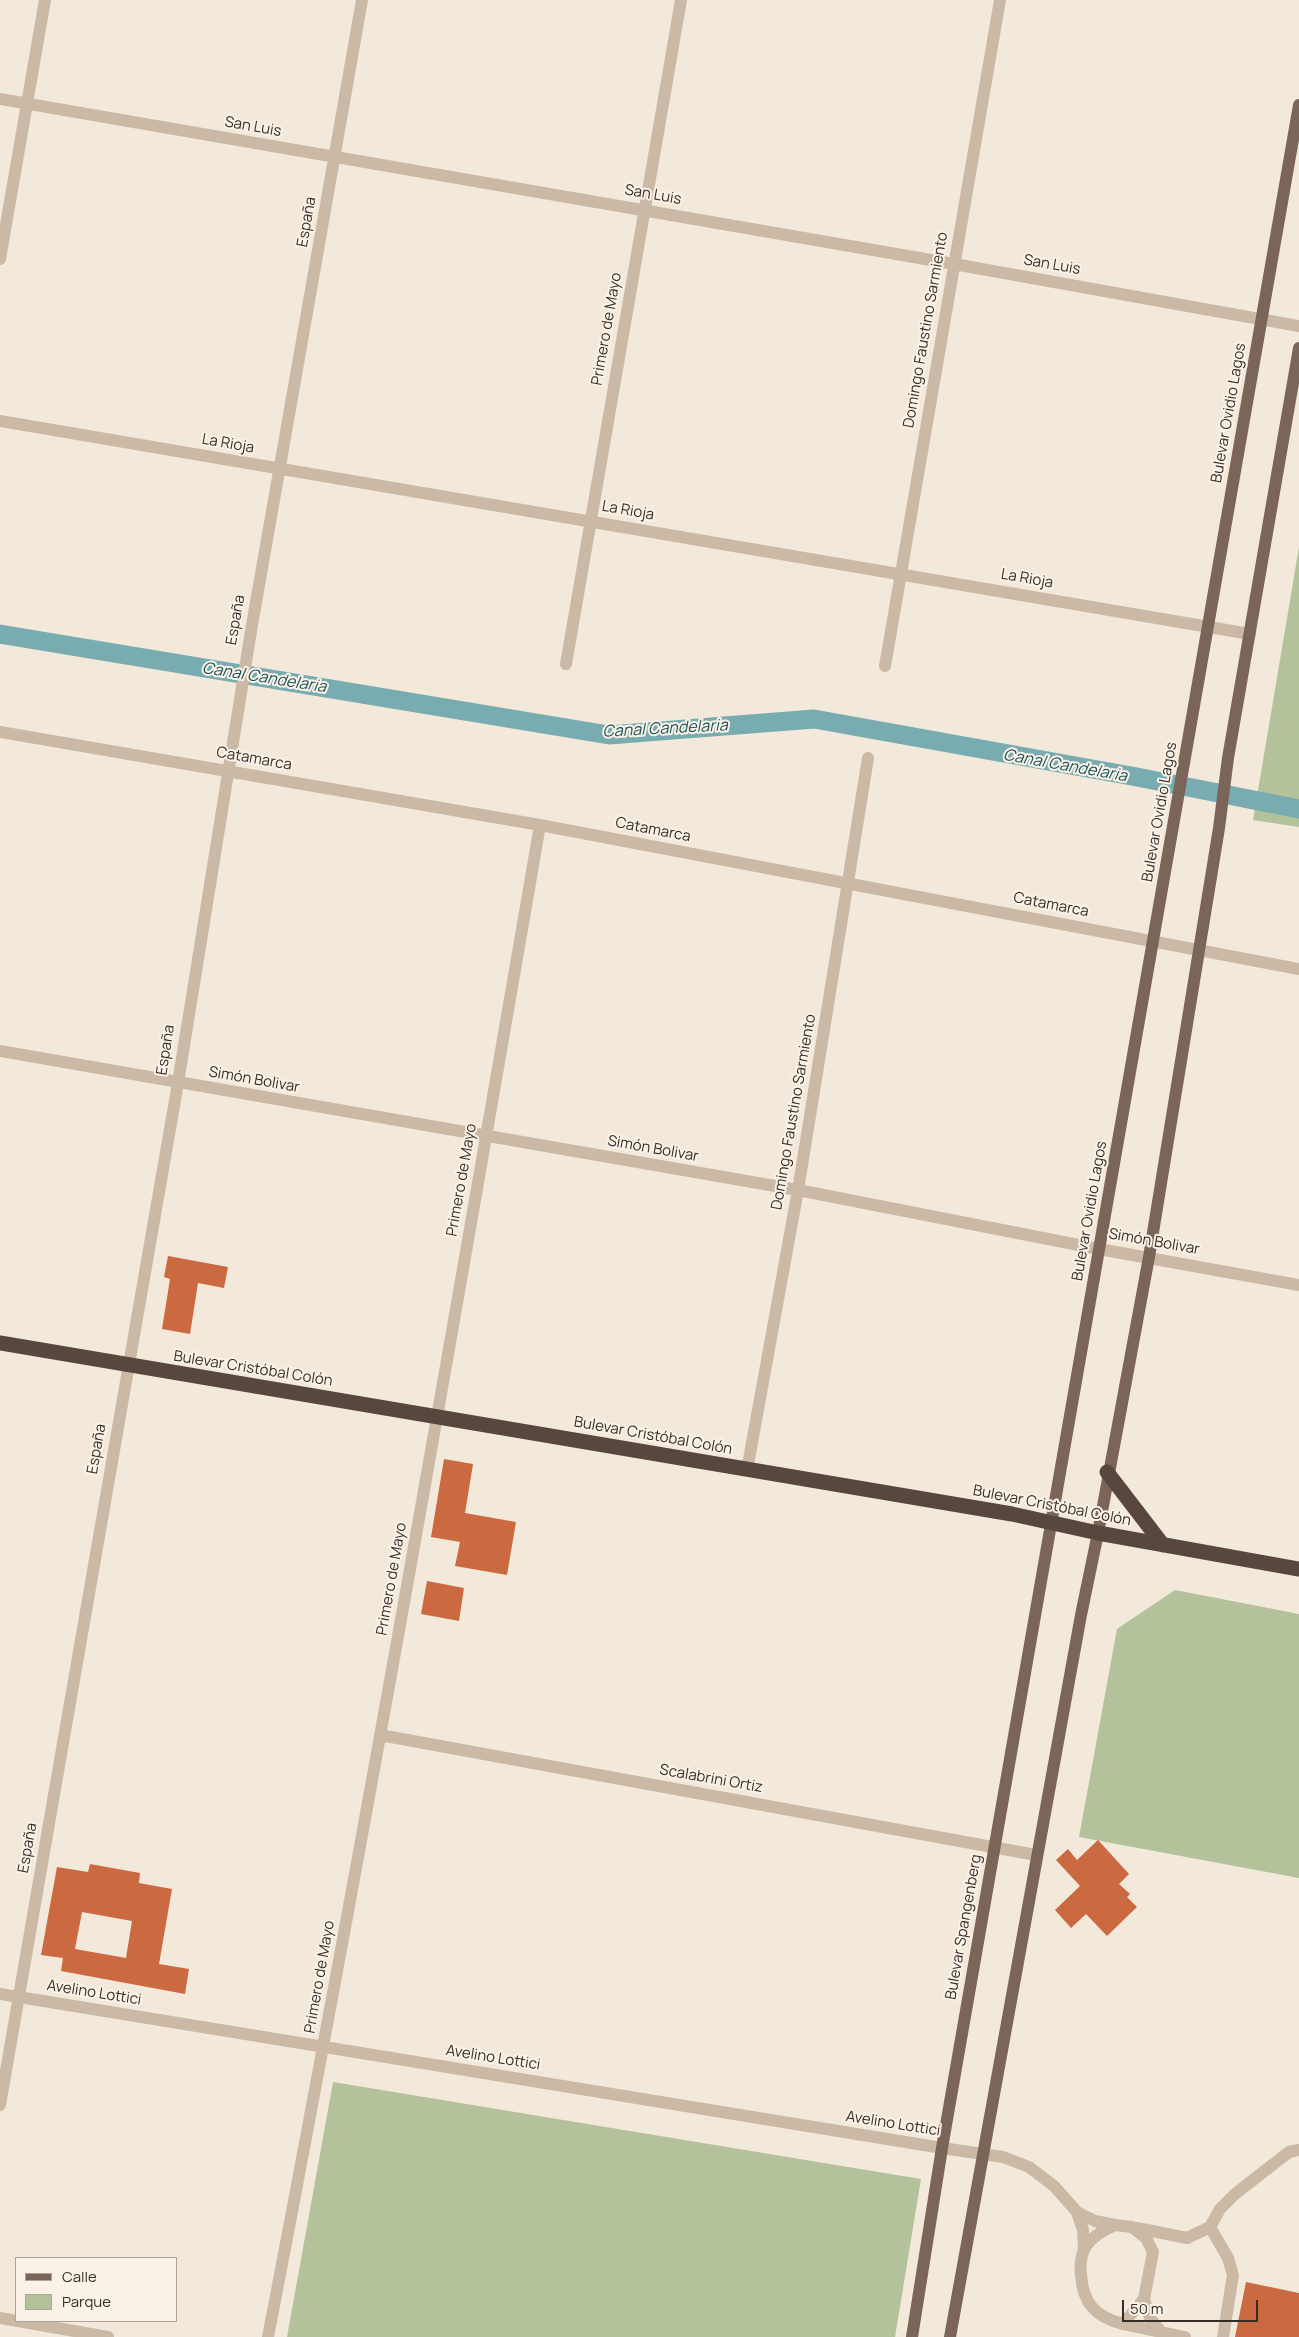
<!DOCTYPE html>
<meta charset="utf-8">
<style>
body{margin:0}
#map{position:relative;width:1299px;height:2337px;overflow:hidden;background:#f3e9db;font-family:Manrope,sans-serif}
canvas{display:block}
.legend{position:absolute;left:15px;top:2257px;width:162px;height:65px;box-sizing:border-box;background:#faf2e7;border:1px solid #aca39a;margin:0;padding:6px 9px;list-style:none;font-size:15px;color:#372d27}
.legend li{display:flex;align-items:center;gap:10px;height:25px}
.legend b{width:25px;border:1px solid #aca39a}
.scale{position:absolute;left:1122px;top:2300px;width:136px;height:22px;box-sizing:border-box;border:2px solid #372d27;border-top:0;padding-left:6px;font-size:15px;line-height:18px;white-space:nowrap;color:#372d27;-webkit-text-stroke:4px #faf2e7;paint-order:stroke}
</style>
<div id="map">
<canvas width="1299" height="2337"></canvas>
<ul class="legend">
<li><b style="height:6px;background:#7a6558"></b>Calle</li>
<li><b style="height:14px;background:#b3c29a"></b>Parque</li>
</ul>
<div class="scale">50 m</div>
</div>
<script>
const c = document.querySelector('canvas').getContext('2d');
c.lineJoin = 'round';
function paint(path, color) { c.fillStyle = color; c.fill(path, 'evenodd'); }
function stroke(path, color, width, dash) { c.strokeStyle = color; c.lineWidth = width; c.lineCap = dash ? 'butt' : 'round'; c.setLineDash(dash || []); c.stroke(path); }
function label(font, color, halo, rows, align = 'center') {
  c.font = font + ' Manrope,sans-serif'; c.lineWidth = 4; c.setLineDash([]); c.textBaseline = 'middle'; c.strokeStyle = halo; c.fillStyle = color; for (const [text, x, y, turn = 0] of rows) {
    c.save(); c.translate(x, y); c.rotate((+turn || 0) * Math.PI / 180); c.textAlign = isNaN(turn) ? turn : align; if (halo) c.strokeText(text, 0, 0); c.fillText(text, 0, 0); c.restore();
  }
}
paint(new Path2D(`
 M1299,547V827L1253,820Z
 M1175,1590L1299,1614V1878L1079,1837L1117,1629Z
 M333,2082L921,2179L895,2337H287Z`), '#b3c29a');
stroke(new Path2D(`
 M0,634L609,735L814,719L1137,777L1299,809`), '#78acb1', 19);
paint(new Path2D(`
 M168,1256L228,1267L224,1288L198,1283L190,1334L162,1329L170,1279L164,1277Z
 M444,1459L473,1464L465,1513L516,1522L507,1575L455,1566L460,1542L431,1537Z
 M427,1581L464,1588L459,1621L421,1614Z
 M1098,1840L1129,1874L1119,1884L1130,1894L1127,1897L1137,1907L1107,1936L1086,1914L1071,1928L1055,1910L1080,1886L1056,1860L1068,1849L1077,1860Z
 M90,1864L140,1873L139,1883L172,1889L159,1964L189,1969L185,1994L61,1971L63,1958L41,1955L57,1867L88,1872ZM82,1912L132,1921L126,1958L75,1949Z
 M1246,2282L1299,2293V2337H1235Z`), '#cb6941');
stroke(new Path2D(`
 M0,99L954,264L1299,326
 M0,259L45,0
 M0,421L1250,634
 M566,664L681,0
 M885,666L1000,0
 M0,732L540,825L1299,969
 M0,1051L798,1190L1099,1249L1299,1285
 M747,1470L798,1190L868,758
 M380,1735L1036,1855
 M0,1994L942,2148L1003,2157L1029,2167L1054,2186L1077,2212L1095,2221L1115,2225
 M0,2105L178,1083L252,625L362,0
 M1077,2212L1083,2230L1084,2249
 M1115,2225L1132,2227L1146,2238L1153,2252L1144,2299L1123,2324C1096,2317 1083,2304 1081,2275C1080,2266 1080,2257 1085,2248C1092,2236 1103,2231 1115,2225Z
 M1210,2227L1228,2258L1233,2275L1223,2337
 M1137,2228L1187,2238L1210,2227L1220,2209L1235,2194L1289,2152L1299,2150
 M1144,2299L1150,2318L1161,2332
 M0,2318L108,2337
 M1123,2324L1185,2337
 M268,2337C365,1834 453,1330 540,825`), '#cbb9a6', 12);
stroke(new Path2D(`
 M912,2337L942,2148L1299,105
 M950,2337L1081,1615L1098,1533L1149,1257L1219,828L1228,758L1299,348`), '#7a6558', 12);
stroke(new Path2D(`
 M0,1343L1012,1514L1098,1533L1299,1569
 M1107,1472L1163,1545`), '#58473e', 15);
label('15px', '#372d27', '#faf2e7', [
 ["San Luis",253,127,10],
 ["San Luis",653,195,10],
 ["España",307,222,-80],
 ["San Luis",1052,265,10],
 ["Primero de Mayo",607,329,-80],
 ["Domingo Faustino Sarmiento",926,330,-80],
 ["Bulevar Ovidio Lagos",1229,413,-80],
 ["La Rioja",228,444,10],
 ["La Rioja",628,511,10],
 ["La Rioja",1027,579,10],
 ["España",236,620,-80],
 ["Catamarca",254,759,10],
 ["Bulevar Ovidio Lagos",1160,812,-80],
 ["Catamarca",653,830,11],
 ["Catamarca",1051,905,11],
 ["España",166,1050,-81],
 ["Simón Bolivar",254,1080,10],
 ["Domingo Faustino Sarmiento",794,1112,-80],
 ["Simón Bolivar",653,1149,10],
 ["Primero de Mayo",462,1180,-80],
 ["Bulevar Ovidio Lagos",1090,1211,-80],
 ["Simón Bolivar",1154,1242,10],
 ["Bulevar Cristóbal Colón",253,1369,9],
 ["Bulevar Cristóbal Colón",653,1436,10],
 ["España",97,1449,-80],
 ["Bulevar Cristóbal Colón",1052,1506,11],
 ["Primero de Mayo",392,1579,-80],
 ["Scalabrini Ortiz",711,1779,10],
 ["España",28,1848,-80],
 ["Bulevar Spangenberg",964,1927,-80],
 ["Primero de Mayo",320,1977,-80],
 ["Avelino Lottici",94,1993,9],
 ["Avelino Lottici",493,2058,9],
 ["Avelino Lottici",893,2124,9]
]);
label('italic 16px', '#1b535a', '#faf2e7', [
 ["Canal Candelaria",264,678,9],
 ["Canal Candelaria",665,729,-3],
 ["Canal Candelaria",1065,766,10]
]);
</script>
